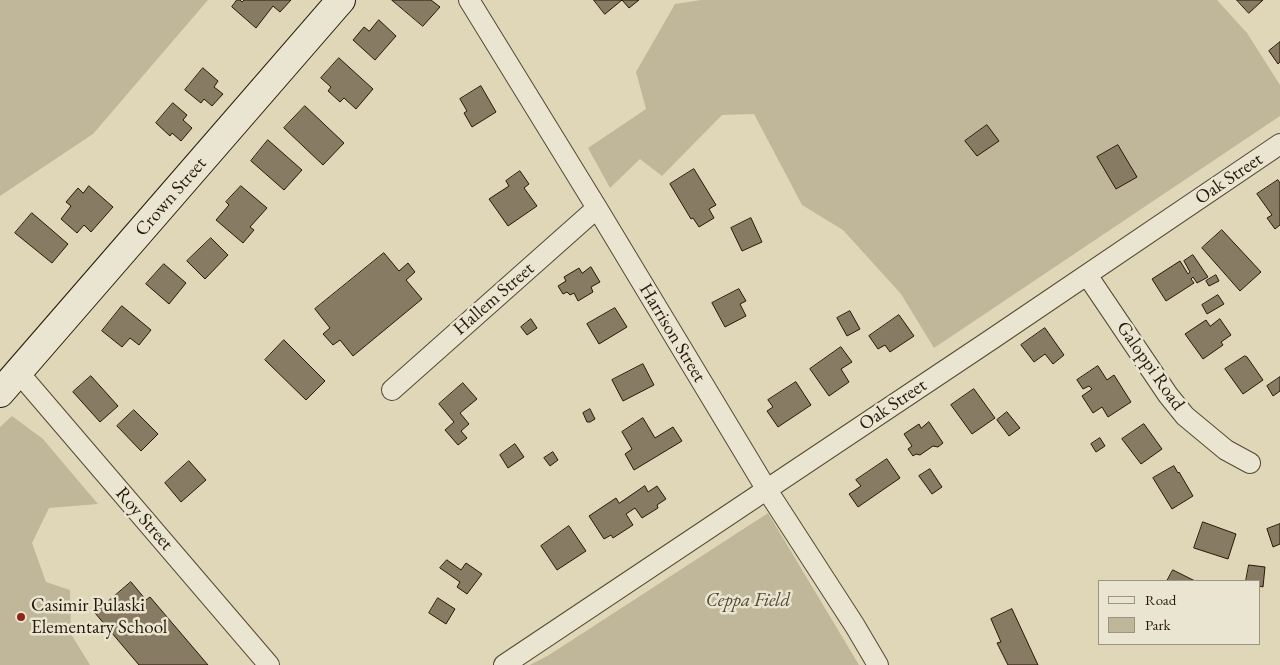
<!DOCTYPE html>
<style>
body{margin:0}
#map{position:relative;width:1280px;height:665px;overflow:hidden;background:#dfd7b8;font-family:"EB Garamond",serif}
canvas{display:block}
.legend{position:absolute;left:1098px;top:580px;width:162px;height:65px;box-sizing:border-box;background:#eae5d1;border:1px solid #9c9380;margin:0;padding:6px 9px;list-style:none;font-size:15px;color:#281807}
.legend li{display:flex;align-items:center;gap:10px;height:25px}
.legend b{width:25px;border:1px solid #9c9380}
</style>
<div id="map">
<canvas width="1280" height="665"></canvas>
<ul class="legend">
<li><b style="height:6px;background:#eae5d1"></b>Road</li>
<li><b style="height:14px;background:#c0b79a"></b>Park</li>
</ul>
</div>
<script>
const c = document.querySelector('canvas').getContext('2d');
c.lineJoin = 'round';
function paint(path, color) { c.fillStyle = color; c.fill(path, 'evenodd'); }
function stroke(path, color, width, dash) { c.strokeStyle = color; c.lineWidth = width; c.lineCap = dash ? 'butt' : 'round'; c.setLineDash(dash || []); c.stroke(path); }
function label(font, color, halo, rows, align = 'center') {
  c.font = font + ' "EB Garamond",serif'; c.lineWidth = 5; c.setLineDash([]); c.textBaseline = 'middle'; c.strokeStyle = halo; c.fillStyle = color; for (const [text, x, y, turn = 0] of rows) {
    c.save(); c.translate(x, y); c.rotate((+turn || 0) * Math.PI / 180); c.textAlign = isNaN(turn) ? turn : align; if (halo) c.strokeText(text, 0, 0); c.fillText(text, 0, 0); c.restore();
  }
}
paint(new Path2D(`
 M0,0H208L93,134L0,196Z
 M701,0H1217L1247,33L1280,85V116L934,348L901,294L843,230L802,205L754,114L722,115L662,176L640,159L610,188L588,148L646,109L636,72L675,4Z
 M12,416L43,439L98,504L49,508L32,543L46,582L70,590L71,634L90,665H0V427Z
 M768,513L859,665H530L549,655Z`), '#c0b79a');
const building = new Path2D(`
 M237,0H240L242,2L244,0H291L280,12L273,6L256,28L232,7Z
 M392,0H431L440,7L423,26Z
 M594,0H639L629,8L622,0L605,14Z
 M1237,0H1263L1249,13Z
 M379,20L396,36L375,60L353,40L364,27L369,31Z
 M1280,42V62L1278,64L1269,51Z
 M339,58L373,89L356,109L344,98L340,102L328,91L331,87L321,78Z
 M203,68L218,81L214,87L223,94L212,106L204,99L201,103L185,90Z
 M481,86L496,112L472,127L464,113L467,111L460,99Z
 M173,103L187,115L183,120L192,128L181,141L172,133L170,136L156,123Z
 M305,106L344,143L323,165L284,128Z
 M987,125L999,141L977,156L965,141Z
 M268,140L302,170L284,190L251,161Z
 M1118,145L1137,177L1116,189L1097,157Z
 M694,169L716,205L709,209L714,218L699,227L693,218L691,219L670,184Z
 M520,171L529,184L524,188L537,206L508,226L489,199L509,186L506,181Z
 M1278,180L1280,183V225L1275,229L1267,218L1272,215L1257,194Z
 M89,186L113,207L91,232L84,225L77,233L61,219L71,206L66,202L78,188L83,193Z
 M241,186L267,208L250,227L254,230L243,243L216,220L229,205L226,202Z
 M32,213L68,244L52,263L15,233Z
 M751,218L762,242L742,251L731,228Z
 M1222,230L1261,272L1240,291L1202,248Z
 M211,238L228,255L205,279L187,261Z
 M384,253L399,271L408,263L415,272L406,280L422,299L353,356L340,340L333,345L323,334L330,328L315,309Z
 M1193,255L1208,277L1197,283L1193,277L1191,279L1194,283L1166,301L1152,279L1180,261L1188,274L1190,272L1184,261Z
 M164,264L186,283L169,304L146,284Z
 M591,267L600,282L591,287L593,292L578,301L574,293L570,295L567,292L563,294L558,286L566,281L564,277L579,268L582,273Z
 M1216,275L1219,281L1209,286L1206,281Z
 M739,289L746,301L740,304L746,316L725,327L712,303Z
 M1218,295L1224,304L1207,314L1202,305Z
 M122,306L151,330L139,345L130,338L122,347L102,331Z
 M615,308L627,327L599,344L587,324Z
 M850,311L860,329L847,336L837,318Z
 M899,315L914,336L890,352L885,345L878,349L869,336Z
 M531,319L537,328L527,335L521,327Z
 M1220,319L1231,335L1221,342L1223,345L1203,359L1185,334L1206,320L1210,326Z
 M1045,328L1064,355L1053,364L1045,354L1034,362L1021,345Z
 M284,340L325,381L306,400L265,360Z
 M841,347L852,362L841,369L849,382L829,396L810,369Z
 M1245,356L1247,357L1263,380L1243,394L1225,369Z
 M643,364L654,385L623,401L612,380Z
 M1098,366L1107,380L1114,375L1131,402L1108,417L1102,407L1093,413L1082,396L1092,389L1089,386L1083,389L1077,380Z
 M91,376L118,406L100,422L73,392Z
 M1280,377V391L1273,396L1267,386Z
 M796,382L811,405L778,427L767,411L773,407L768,400Z
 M463,383L477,399L460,413L469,424L461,431L467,438L458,445L445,430L454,422L439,404Z
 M974,389L995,418L972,434L951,405Z
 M590,409L595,419L590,422H587L583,413Z
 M134,410L158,434L141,451L117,426Z
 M1007,412L1020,428L1009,436L997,420Z
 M643,418L655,438L673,427L682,441L634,470L625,454L632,449L622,432Z
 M929,422L943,443L938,447L933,446L920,455L916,454L913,456L908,449L912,446L904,434L919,424L921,428Z
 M1144,424L1162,449L1141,464L1122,439Z
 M1100,438L1105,446L1096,452L1091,444Z
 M515,444L524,457L508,468L500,455Z
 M553,452L558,460L550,466L544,458Z
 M887,459L900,478L858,507L849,494L861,486L856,480Z
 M189,461L206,480L181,502L165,483Z
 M1174,466L1178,473L1179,472L1193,496L1172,509L1153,478Z
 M930,469L942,487L932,494L919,476Z
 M645,486L648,492L657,486L666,499L657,505L658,508L642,518L635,508L626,514L633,525L613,538L611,535L604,539L589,516L616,498L619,503Z
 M1203,522L1236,534L1228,559L1194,548Z
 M1280,524V544L1273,547L1267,529Z
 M569,526L586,551L557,570L541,546Z
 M447,560L461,570L466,563L482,574L467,594L457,587L460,582L440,568Z
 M1249,565L1265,567L1263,587L1259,586V581H1246Z
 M1173,570L1195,581H1167Z
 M131,582L146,600L150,597L208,665H139L95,613Z
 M438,598L455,609L446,624L429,613Z
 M1012,609L1038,665H1008L997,643L1001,642L991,619Z`);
paint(building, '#877b63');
stroke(building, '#281807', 1);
const street = new Path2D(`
 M469,0L597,208L767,490L855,626L878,665
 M1087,275L1168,395L1185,416L1226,450L1250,463
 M19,373L269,665
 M392,390L597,208
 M504,665L992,339L1280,144`);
const secondary = new Path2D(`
 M0,393L341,0`);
stroke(street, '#564833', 22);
stroke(secondary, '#281807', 30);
stroke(street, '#eae5d1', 20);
stroke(secondary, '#eae5d1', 28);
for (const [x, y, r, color] of [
 [21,617,5,"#8f2418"]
]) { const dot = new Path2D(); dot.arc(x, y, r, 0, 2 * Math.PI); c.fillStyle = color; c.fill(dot); stroke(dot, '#eae5d1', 2); }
label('19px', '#281807', '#eae5d1', [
 ["Oak Street",1229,179,-34],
 ["Crown Street",171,197,-49],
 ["Hallem Street",494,299,-41],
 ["Harrison Street",672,333,59],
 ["Galoppi Road",1150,366,55],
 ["Oak Street",893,405,-34],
 ["Roy Street",144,519,49]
]);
label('italic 19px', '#564833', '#eae5d1', [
 ["Ceppa Field",748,601]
]);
label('19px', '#281807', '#eae5d1', [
 ["Casimir Pulaski",31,606],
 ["Elementary School",31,628]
], 'left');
</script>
